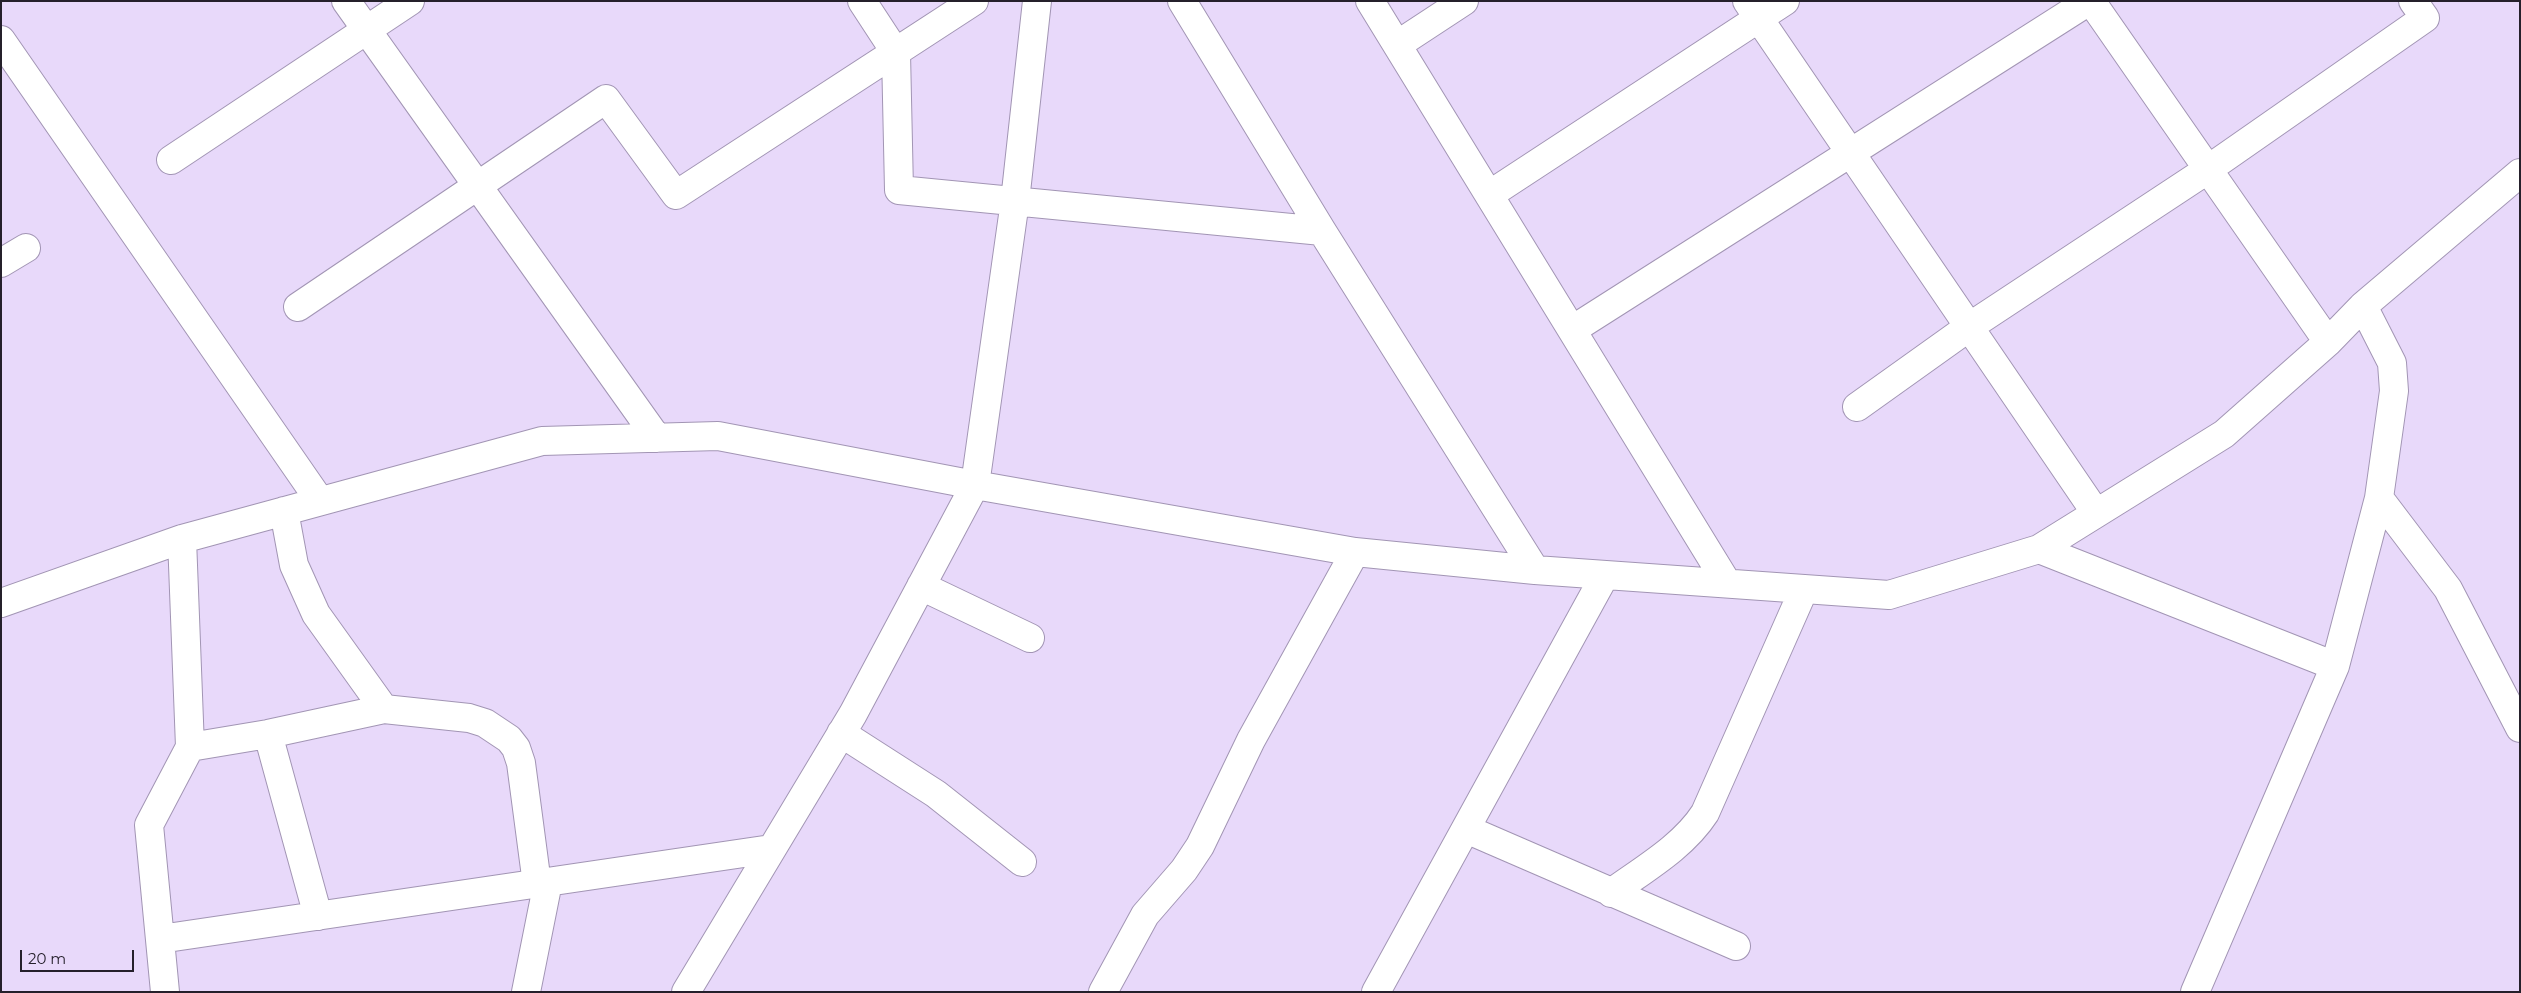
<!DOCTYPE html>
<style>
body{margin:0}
#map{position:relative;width:2521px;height:993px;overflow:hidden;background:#e8d9fa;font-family:Montserrat,sans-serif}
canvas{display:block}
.frame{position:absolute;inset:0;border:2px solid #25202b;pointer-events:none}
.scale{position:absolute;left:20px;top:950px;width:114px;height:22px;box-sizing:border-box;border:2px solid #25202b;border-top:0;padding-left:6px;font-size:15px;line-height:18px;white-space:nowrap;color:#25202b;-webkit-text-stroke:4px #e8d9fa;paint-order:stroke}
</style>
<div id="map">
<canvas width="2521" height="993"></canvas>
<div class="frame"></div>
<div class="scale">20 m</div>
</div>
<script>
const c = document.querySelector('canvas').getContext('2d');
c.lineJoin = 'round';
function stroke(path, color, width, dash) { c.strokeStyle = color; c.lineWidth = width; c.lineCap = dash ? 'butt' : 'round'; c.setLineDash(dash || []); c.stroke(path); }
const minor = new Path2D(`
 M346,1L657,438
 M862,1L896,53L899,190L1322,231
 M1182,1L1322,231L1535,570
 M1370,1L1727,583
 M1747,1L2096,513
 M2091,1L2328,342
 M1,40L320,501
 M1397,45L1464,1
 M171,160L410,1
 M1489,195L1785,1
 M1,263L26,248
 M298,307L606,99L676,195L974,1
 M1572,330L2089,1
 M1857,407L1969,327L2207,170L2425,18L2413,1
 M2379,498L2448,589L2520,728
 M284,511L294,565L316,614L384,709
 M2039,549L2335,666
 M921,586L1030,638
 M1,603L182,539L542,441L718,436L975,485L1355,552L1535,570L1889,595L2039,549L2224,434L2328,342L2363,306L2520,173
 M841,733L936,794L1022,862
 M268,734L318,916
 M190,747L268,734L384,709L469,718L485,723L509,739L516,748L521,763L537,884
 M1466,829L1736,946
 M1611,893C1644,869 1683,847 1705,813L1804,589
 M160,939L771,849
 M165,992L149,825L190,747L182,539
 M526,992L548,882
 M686,992L853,714L975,485L1015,201L1037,1
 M1103,992L1145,915L1184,870L1200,846L1251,740L1355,552
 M1376,992L1605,575
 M2195,992L2335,666L2379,498L2394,391L2392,363L2363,306`);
stroke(minor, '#a295b4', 30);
stroke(minor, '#fff', 28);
</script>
